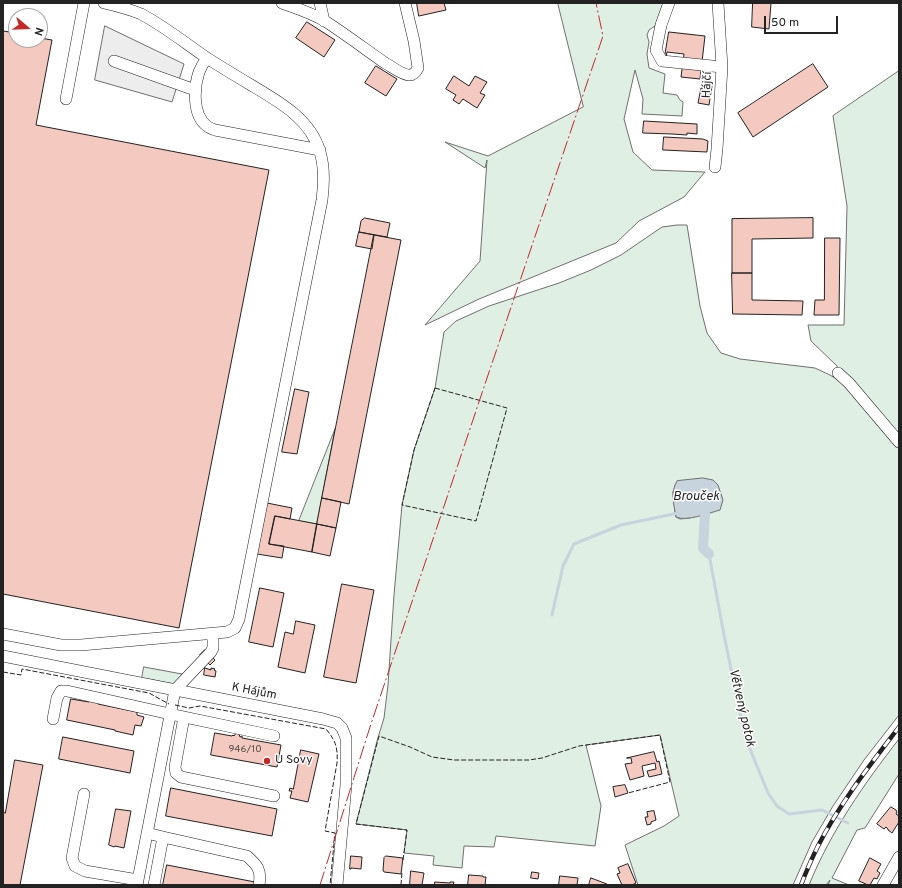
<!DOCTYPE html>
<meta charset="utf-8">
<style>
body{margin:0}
#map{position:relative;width:902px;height:888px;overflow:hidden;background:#fff;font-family:Overpass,sans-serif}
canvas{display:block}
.frame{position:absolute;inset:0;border:4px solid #222;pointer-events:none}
.north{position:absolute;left:8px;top:8px;width:40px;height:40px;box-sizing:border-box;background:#fff;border:1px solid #a7a7a7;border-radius:50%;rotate:109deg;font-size:11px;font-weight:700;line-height:16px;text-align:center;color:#222}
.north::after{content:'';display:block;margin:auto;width:14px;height:18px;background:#c62828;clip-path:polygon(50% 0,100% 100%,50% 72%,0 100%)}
.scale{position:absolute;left:764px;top:16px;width:74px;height:18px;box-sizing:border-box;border:2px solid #222;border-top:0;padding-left:5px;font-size:12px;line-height:14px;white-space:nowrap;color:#222;-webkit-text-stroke:3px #fff;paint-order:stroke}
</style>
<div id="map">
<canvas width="902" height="888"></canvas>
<div class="frame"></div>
<div class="north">N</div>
<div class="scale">50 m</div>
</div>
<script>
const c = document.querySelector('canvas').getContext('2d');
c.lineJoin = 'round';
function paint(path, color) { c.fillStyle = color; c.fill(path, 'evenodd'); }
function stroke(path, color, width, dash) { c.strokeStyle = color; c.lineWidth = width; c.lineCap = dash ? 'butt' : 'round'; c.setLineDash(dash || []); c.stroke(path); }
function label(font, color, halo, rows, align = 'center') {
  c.font = font + ' Overpass,sans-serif'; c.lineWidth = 3; c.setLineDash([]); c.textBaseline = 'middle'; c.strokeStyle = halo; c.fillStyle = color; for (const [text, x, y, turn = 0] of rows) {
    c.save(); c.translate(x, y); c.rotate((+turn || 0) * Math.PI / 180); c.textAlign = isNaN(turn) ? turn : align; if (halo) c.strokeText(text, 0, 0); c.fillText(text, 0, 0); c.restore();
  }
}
const green = new Path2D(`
 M558,3H663L655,26L649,30L647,35L649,42L647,54L649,68L665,74L663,93L677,95L680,100L683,102L682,116L642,114L643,99L635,70L624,119L633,152L652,170L705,172L684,197L639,221L616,243L479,299L425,325L480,261L487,160L485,168L445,142L488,156L583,107Z
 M899,71V715L864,760L833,806L812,842L793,885H638L625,845L664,826L679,816L660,735L586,745L601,806L595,846L496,836L494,847L464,846L462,868L433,865L434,856L404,853L407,830L356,824L377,741L384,718L388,685L394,595L402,505L414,450L435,388L444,332L456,321L489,306L559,283L591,270L621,255L662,227L677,225H687L696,281L700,306L707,333L721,353L740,359L815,368L830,375L843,383L837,366L811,341L808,325H844L847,206L833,116ZM673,492L690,518L680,519L676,517Z
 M335,429L317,524L299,521Z
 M144,667L182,674L179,685L142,678Z
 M899,739V774L865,828L857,830L832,878L849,885H828L830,880L826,885H809C831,831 864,784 899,739Z`);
paint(green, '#e0efe3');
stroke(green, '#6f6f6f', 1);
const parking = new Path2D(`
 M105,26L184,64L172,102L95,80Z`);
paint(parking, '#ededed');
stroke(parking, '#6f6f6f', 1);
const water = new Path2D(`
 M703,478L713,480L718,485L723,500L720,510C709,513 686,522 676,517C674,505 670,492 677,481Z`);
paint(water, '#c7d3dd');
stroke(water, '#6f6f6f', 1);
stroke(new Path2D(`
 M709,554L724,635L745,737L768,793L777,806L789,814L822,810L848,823
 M552,615L563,566L574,544L621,525L678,513`), '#c7d3dd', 3);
stroke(new Path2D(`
 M705,514L703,548L709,554`), '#c7d3dd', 10);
const building = new Path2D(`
 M417,3H444L446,10L419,16Z
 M753,3H771L769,29L752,27Z
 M307,22L335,40L324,57L296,38Z
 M3,31L16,33V40H40V38L52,40L36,125L269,170L179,628L3,594Z
 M669,32L705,36L700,79L681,77L684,54L667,52L666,57L665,56Z
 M813,64L828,87L753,137L738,113Z
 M376,66L397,79L386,96L365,83Z
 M454,76L469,86L475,76L487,82L480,93L485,95L477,108L463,99L459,104L453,100L456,95L446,89Z
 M706,85L712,86L709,105L698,103L701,88L705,89Z
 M644,121L697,124V134L687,133V135L672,134L643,133Z
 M664,137L703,139L708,141L707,152L663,150Z
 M365,218L390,223L387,237L359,232L361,221Z
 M813,218V238L752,239V273H732V219Z
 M359,232L374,235L372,249L356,246Z
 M374,235L401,240L349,504L322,498Z
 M825,238H840L839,315H814L815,300H824Z
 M732,273H752V300L803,301L802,315L733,314Z
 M295,389L309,392L297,454L282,452Z
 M322,498L341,502L336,528L317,524Z
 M267,503L292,508L290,519L275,516L269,544L284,546L282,558L257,554Z
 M275,516L317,524L312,552L269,544Z
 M317,524L336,528L330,556L312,552Z
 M342,584L374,590L356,683L324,677Z
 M260,588L284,593L273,647L249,642Z
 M296,621L315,625L305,673L278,667L285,632L293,634Z
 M205,650L215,660L210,665L200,655Z
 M205,668L211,670V668L215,669L214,670L216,671L215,677L204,675Z
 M71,699L89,702V700L98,702V704L137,712V715L144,717L141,726L135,725L133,735L115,731V730L67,720Z
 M215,733L232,736L233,735L234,736L236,733L239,734L240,737L242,736V738L281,745L277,767L211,755Z
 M63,737L134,751L130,773L59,759Z
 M301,750L319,754L308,802L290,798L292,791H289L290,788L293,789Z
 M654,752L657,762L659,761L662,774L649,777L647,771L656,769L655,763L642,766L644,776L630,780L625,764L632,763L631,758H627Z
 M15,760L43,765L20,885H3V812L5,813Z
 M625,785L628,793L615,797L613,787Z
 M171,788L277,809L272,836L166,816Z
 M891,807L896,810L897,812L896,814L899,816V822L892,833L888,830V829L886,827L884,829L877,824Z
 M116,809L131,811L124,848L115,846L114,847L109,845Z
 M654,811L656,820L651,822V824L647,825L645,817H648L647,812Z
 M351,856L362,857L361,869L351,868V869H350Z
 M386,856L403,858L401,874L384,872L383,870L384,858Z
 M870,858L881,864L877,871L880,873L877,879L874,878L870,885H868L859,881Z
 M628,864L636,883L632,885H622L617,874L620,873L618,868Z
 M167,865L255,882V885H163Z
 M411,871L424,873L422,885H410Z
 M532,872L539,873L538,879L531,878Z
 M469,875L483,876V877H486L485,885H468Z
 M560,876L578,878L577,885H559Z
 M591,878L607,884V885H589Z
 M435,882L450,883V882H454L453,885H435Z`);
paint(building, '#f3c9c0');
stroke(building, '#222', 1);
const minor = new Path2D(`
 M104,3C117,6 129,9 141,14C164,26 185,43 207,58C204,62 201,67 199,72C194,87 192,115 207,126C209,128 213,129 215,130L320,150
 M282,3C296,8 312,13 325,21C345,34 365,49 385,63C391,66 402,75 409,75C414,75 416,72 418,68L414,41L405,3
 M320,3L324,21
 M669,3L661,25L656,50L662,61L722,67
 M114,61L195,90
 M66,99L84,3
 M715,167L717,149L722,67L718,3
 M838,373L849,383L899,442
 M3,634L61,645H81L227,632L235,628L239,619L322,200C324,184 325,168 320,152C311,119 278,101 251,85C236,76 221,67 207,58
 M3,656L323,719L337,723L342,728L346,738V785L337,885
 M184,717L175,767L176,773L181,777L274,796
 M53,719L57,698L61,691H67L170,714L274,736
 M84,794L72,858L75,866L85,871L138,880
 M147,833L163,837L247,856C257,865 262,870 259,885
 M137,885L175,690L211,652L213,648V633
 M154,885L163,837
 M883,885L899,857`);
stroke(minor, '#222', 12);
stroke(minor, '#fff', 11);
const rail = new Path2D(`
 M801,885C806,872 812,858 818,846C840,803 870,765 899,727`);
stroke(rail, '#222', 4.5);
stroke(rail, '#fff', 3, [9]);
stroke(new Path2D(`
 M435,388L507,408L476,521L402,505L414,450Z
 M3,672L21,675L22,669L149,693L169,704
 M175,705L189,708L200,706L326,729C336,741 338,748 337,763L325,831L335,833L330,885
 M403,860L407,830L356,824L379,736L410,747L432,757L454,760H529L542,758L579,746L660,735L670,782L628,793
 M401,885L402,872`), '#222', 1, [5, 2]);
stroke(new Path2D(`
 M320,885L370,727L485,384L603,36L596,3`), '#c62828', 1, [14, 3, 2, 3]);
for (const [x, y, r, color] of [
 [267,761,4,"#c62828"]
]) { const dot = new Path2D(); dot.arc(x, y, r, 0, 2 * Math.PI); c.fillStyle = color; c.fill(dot); stroke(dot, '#fff', 1.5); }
label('10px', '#564c4a', null, [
 ["946/10",245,750]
]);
label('12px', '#222', '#fff', [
 ["Hájčí",708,85,-87],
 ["K Hájům",254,692,11]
]);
label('12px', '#222', '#fff', [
 ["U Sovy",275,761]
], 'left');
label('italic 13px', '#222', '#fff', [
 ["Brouček",696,497],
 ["Větvený potok",741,708,77]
]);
</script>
